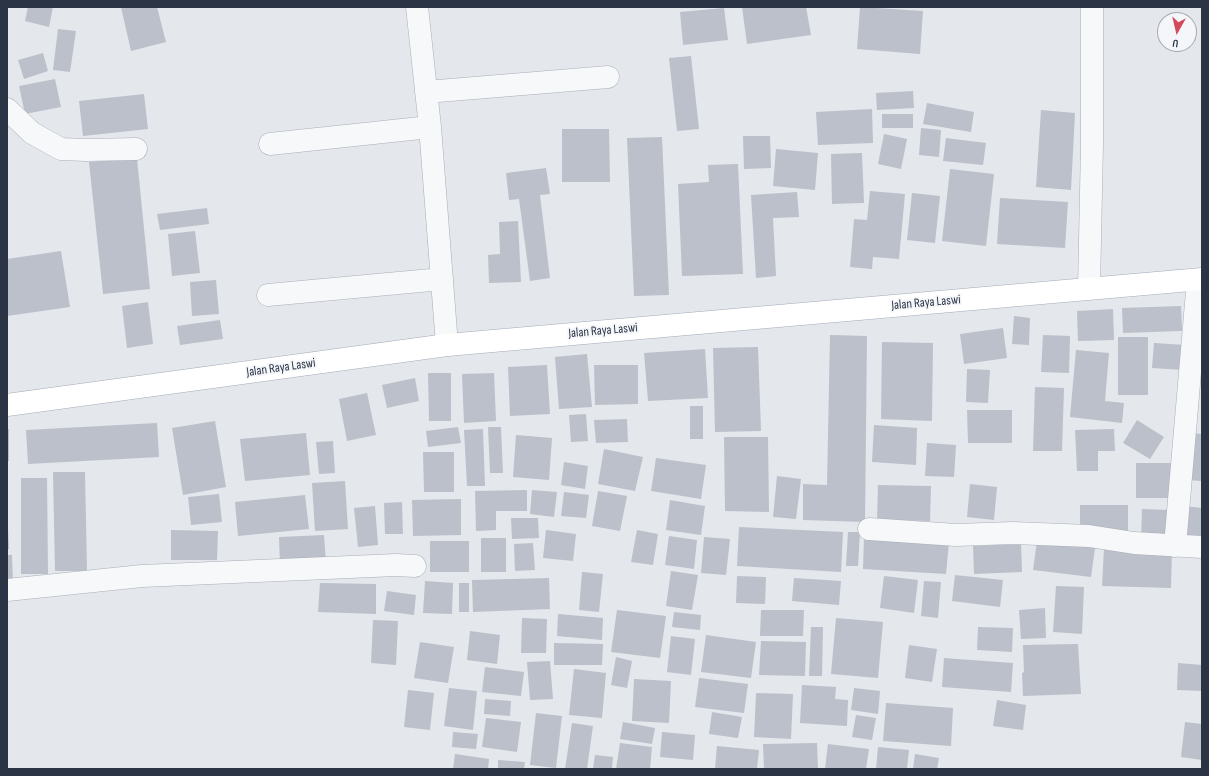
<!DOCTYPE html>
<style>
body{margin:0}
#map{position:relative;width:1209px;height:776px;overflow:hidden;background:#e4e7ec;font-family:"Sofia Sans Condensed",sans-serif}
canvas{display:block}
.frame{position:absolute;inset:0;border:8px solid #2b3445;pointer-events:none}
.north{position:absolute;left:1157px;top:12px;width:40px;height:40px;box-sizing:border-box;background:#f4f6f9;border:1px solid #a4a8b1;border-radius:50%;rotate:188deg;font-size:11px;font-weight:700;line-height:16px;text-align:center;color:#2b3445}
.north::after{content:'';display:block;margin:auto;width:14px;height:18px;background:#d1495b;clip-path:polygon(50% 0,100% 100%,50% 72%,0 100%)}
</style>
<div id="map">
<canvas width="1209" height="776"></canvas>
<div class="frame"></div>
<div class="north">U</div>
</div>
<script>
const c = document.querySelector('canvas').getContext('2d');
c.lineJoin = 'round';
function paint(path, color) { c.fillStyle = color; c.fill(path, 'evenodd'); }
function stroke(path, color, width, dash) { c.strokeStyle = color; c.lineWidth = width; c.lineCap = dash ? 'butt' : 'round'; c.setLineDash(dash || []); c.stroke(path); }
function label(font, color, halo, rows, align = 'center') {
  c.font = font + ' "Sofia Sans Condensed",sans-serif'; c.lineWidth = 3.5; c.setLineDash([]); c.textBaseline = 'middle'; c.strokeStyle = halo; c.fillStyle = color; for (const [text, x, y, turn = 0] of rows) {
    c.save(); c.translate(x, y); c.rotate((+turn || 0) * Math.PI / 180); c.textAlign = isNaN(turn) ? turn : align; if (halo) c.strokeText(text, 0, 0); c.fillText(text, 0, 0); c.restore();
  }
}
paint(new Path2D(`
 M28,7H53L49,27L25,21Z
 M121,7H157L166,42L131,51Z
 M742,7H806L811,35L747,44Z
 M860,7L923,11L920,54L857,49Z
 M724,8L728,40L683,45L680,12Z
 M58,29L76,31L70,72L53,70Z
 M43,53L48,71L24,79L18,60Z
 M691,56L699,129L677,131L669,58Z
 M55,79L61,107L25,114L19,86Z
 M913,91L914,108L877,110L876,93Z
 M144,94L148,129L83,136L79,101Z
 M927,103L974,112L971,132L923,124Z
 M872,109L873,143L818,145L816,112Z
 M1041,110L1075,113L1071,190L1036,187Z
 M882,114H913V128H882Z
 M921,128L941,130L939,157L919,155Z
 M562,129H609L610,182H562Z
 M884,134L907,139L901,169L878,164Z
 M743,136H770L771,168L744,169Z
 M662,137L669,295L634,296L627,138Z
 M946,138L986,143L983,165L943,161Z
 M776,149L818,153L815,190L773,186Z
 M862,153L864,203L832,204L831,154Z
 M137,158L150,289L103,294L89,162Z
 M738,164L743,274L682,276L678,184L709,182L708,165Z
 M546,168L550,194L540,195L550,278L530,281L519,199L509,200L506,173Z
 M950,169L994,174L986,246L942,241Z
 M870,191L905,194L899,259L873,257L872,269L850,267L854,219L867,220Z
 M797,192L799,217L773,218L776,276L756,278L751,195Z
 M912,193L940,196L935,243L907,240Z
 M1000,198L1068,202L1065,248L997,244Z
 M207,208L209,224L160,230L157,214Z
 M518,221L521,282L489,283L488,255L500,254L499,222Z
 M195,231L200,273L172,276L168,234Z
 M61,251L70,307L7,316V259Z
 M216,280L219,314L192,316L190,282Z
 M148,302L153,344L127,348L122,306Z
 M1181,306L1182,331L1123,333L1122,308Z
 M1113,309L1114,340L1078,341L1077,311Z
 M1014,316L1030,318L1029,345L1012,344Z
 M220,320L223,339L180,345L177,326Z
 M1003,328L1007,358L964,364L960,334Z
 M830,335L867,336L865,522L803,520V484L827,485Z
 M1043,335L1070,336L1069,373L1041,372Z
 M1118,337H1148V395H1118Z
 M882,342L933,343L932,421L881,419Z
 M1154,343L1185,345L1183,370L1152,368Z
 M758,347L761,431L715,432L713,348Z
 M705,349L708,398L648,401L644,353Z
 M1076,350L1109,353L1105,401L1124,403L1122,423L1070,417Z
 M587,354L592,407L559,409L555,357Z
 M547,365L550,414L510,416L508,367Z
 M594,365H638V404L595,405Z
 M967,369L990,370L988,403L966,402Z
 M428,373H451V421H429Z
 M494,373L496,421L464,423L462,374Z
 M415,378L419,401L387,408L382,385Z
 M1035,387L1064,388L1062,451H1033Z
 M367,393L376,435L347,441L339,399Z
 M690,406H703V439H690Z
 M967,410H1012V443H968Z
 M586,414L588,441L571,442L569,415Z
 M627,419L628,442L596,443L594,420Z
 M1137,420L1164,437L1150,459L1123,443Z
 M215,421L226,487L183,495L172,428Z
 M157,423L159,457L28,464L26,430Z
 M874,425L917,428L916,465L872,462Z
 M458,427L461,443L428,447L426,431Z
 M488,427H501L503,473H490Z
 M7,429H9V461H7Z
 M483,429L485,486H467L464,430Z
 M1114,429L1115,451H1098V471H1077L1075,430Z
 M306,433L310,475L245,481L240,439Z
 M1190,433L1202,434V481L1187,480Z
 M516,435L552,438L549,480L513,477Z
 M724,437H768L769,512L725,511Z
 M333,441L335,473L319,474L316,442Z
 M927,443L956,445L954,477L925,476Z
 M604,449L643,457L635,491L598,484Z
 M423,452H454V492H424Z
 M656,458L706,465L701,499L651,491Z
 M564,462L588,466L585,489L561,485Z
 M1136,463H1176L1177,498H1136Z
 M53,472H85L87,571H55Z
 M777,476L801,479L796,519L773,517Z
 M21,478H47L48,574H21Z
 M345,481L348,529L315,531L312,483Z
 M970,484L997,487L994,520L967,517Z
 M878,485L931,486L930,521L877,520Z
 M527,490V511H496V530L476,531L475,491Z
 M532,490L557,492L554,517L530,514Z
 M598,491L627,496L620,531L592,526Z
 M564,492L589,495L586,518L561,516Z
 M219,494L222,522L191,525L188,497Z
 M305,495L309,529L238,536L235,502Z
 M461,499V535L413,536L412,500Z
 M670,500L705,506L701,535L666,530Z
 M402,502L403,534H385L384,503Z
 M1080,505H1128V532H1080Z
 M375,506L378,545L358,547L354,508Z
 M1183,506L1202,508L1201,543L1180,541Z
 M1142,509L1170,510L1169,541L1141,540Z
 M511,518H538L539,538L512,539Z
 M7,527H8L9,549H7Z
 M739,527L843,532L841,572L737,566Z
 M171,530L218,531L217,560H171Z
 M546,530L576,534L573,561L543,558Z
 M637,530L658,534L653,565L631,562Z
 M848,532H860L858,566H846Z
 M324,535L326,563L280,565L279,537Z
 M669,536L697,540L694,569L665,565Z
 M704,537L730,539L726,575L701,573Z
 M481,538H506V572H481Z
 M864,538L949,543L946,574L863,569Z
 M430,541H469V572H430Z
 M1037,541L1095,548L1091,577L1033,570Z
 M533,543L535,570L515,571L514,544Z
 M1021,544L1022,572L974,574L973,546Z
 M1104,548L1172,551L1171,588L1102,586Z
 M7,555H12L13,583L7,584Z
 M671,571L698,575L692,610L666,606Z
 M582,572L603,574L599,612L579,610Z
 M955,575L1003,580L1000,607L952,601Z
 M737,576L766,577L765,604L736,603Z
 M884,576L918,580L914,613L880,608Z
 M549,578L550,609L473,612L472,580Z
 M794,578L841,581L839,605L792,601Z
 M425,581L453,583L452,614L423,613Z
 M924,581L941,582L938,618L921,616Z
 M320,583L376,584V614L318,612Z
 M459,583H469V612H459Z
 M1056,586L1084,587L1082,634L1053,632Z
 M387,591L416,595L414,615L384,611Z
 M1045,608L1046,638L1021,639L1019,610Z
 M617,610L666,616L660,658L611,652Z
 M761,610H804L803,636H760Z
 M674,612L701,615L700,630L672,627Z
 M558,614L603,618L602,640L557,636Z
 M522,618L547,619L546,653H521Z
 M836,618L883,622L878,678L831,674Z
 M373,620L398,621L396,665L371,663Z
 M811,627H823L822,676H809Z
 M978,627L1013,628L1012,652L977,650Z
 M470,631L500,635L497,664L467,660Z
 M706,635L756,642L751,678L701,672Z
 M671,636L695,639L691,675L667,672Z
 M761,641L806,642L805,676L759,675Z
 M420,642L454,647L448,683L414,678Z
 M554,643L603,644L602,665H554Z
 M1078,644L1081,694L1023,696L1022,673L1024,672L1023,645Z
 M909,645L937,649L932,682L905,678Z
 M616,657L632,661L627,688L611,685Z
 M944,658L1013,663L1011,692L942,687Z
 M550,661L553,699L530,700L527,662Z
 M1178,663L1202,665V691L1177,690Z
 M485,667L524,672L521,696L482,692Z
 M574,669L606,673L602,718L569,715Z
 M699,678L748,684L744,713L695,707Z
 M634,679L671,681L669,723L632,721Z
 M802,685L836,687L835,699L848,700L847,726L800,723Z
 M449,688L477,691L473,730L444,726Z
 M854,688L880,691L878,714L851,710Z
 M408,690L434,693L430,730L404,727Z
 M756,693L793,694L791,739L754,737Z
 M485,699L511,701L510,716L484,714Z
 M997,700L1026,705L1023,730L993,726Z
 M886,703L953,708L951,746L883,741Z
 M712,712L742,717L738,738L709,734Z
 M536,713L562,716L556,768L530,765Z
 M856,715L876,718L872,740L852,737Z
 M486,718L521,722L517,752L482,747Z
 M623,722L655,728L652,744L620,739Z
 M1185,722L1202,724V760L1181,757Z
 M572,723L593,726L587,769H565Z
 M453,732L478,734L476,749L452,747Z
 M662,732L695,735L693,760L660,757Z
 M620,743L652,747L650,769H616Z
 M817,743L818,769H764L763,744Z
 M828,744L869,749L866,769H825Z
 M717,746L759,750L757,769H715Z
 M878,747L909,750L907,769H876Z
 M455,754L489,759L488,769H453Z
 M915,754L939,758L937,769H913Z
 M595,755L613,757L612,769H593Z
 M498,760L525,762L524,769H498Z`), '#bbc0ca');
const minor = new Path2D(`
 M426,92L608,77
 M7,109L32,133L61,149L86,150L136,149
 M430,127L447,345
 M270,144L430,127L417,7
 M1089,288L1092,145V7
 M268,295L442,279
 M869,529L956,535L1013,533L1089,536L1134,543L1202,547
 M1175,546L1198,280
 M7,590L142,576L396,565L415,566`);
const primary = new Path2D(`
 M7,405L447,345L1202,279`);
stroke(minor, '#a9aeb7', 23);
stroke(primary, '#a3abb8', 23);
stroke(minor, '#f7f8fa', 22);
stroke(primary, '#fff', 22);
label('13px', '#2b3445', '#f4f6f9', [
 ["Jalan Raya Laswi",926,303,-5],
 ["Jalan Raya Laswi",603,331,-5],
 ["Jalan Raya Laswi",281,368,-8]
]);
</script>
